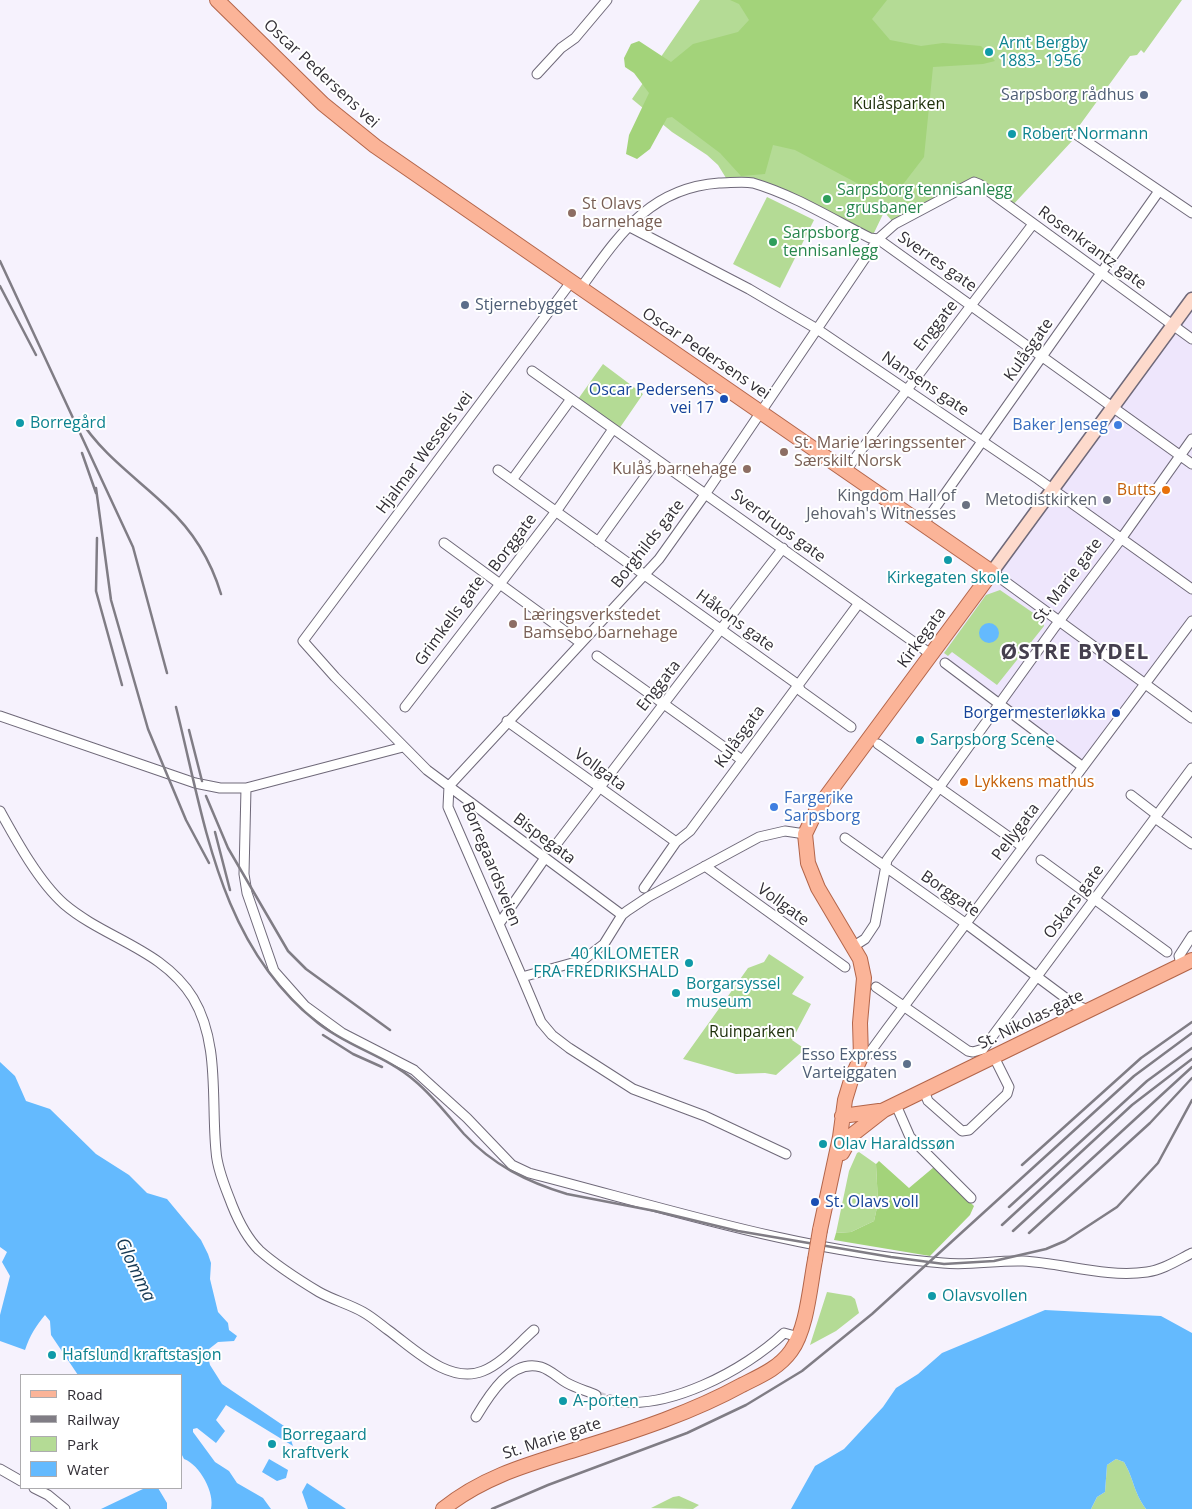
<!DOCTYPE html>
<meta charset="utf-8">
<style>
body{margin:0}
#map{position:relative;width:1192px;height:1509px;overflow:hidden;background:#f6f2fd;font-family:"Open Sans",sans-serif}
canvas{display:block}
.legend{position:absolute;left:20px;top:1374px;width:162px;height:115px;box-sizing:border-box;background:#fff;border:1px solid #adacaf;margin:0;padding:6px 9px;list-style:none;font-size:15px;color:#322f36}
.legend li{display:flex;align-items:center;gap:10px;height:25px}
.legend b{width:25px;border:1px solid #adacaf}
</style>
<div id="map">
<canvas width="1192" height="1509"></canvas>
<ul class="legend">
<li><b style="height:6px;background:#fbb498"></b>Road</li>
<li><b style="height:6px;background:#807d85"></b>Railway</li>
<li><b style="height:14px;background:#b4db95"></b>Park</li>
<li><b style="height:14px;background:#64bafe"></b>Water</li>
</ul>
</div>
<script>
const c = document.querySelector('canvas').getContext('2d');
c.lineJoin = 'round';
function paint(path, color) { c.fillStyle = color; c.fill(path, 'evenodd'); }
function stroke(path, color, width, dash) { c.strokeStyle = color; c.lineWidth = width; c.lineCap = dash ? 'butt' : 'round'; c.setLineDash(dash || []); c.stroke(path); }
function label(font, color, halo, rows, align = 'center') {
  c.font = font + ' "Open Sans",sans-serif'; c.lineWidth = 4; c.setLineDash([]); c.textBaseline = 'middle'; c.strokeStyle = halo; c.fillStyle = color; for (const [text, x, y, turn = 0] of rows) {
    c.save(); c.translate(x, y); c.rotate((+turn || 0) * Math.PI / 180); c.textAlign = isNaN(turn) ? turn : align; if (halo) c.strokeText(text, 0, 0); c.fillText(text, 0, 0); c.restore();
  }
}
paint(new Path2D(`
 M1192,309V620L1083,767L937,657Z`), '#eee6fc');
paint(new Path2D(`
 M700,0H1182L1144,53L1141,50L1137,55L1130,56L1074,133L1070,140L1072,141L1011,207L980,184L895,224L884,212L873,235L737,177L726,178L718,165L707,155L672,132L632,99Z
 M767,197L814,220L780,288L733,264Z
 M603,364L643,394L619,429L576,402Z
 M1000,590L1042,619L1044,626L997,685L952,652L948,656L944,653L986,595Z
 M769,954L804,977L792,994L811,1004L792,1040L805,1049L776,1075L765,1073L736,1074L683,1059L748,968L764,962Z
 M859,1152L876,1164L878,1203L874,1221L851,1232L836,1233L849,1171L857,1153Z
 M827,1292L851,1296L855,1299L859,1313L836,1331L810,1345Z
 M1116,1459L1124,1462C1134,1479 1133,1491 1146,1509H1091L1097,1497L1105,1492L1107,1465Z
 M679,1496L699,1505L693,1509L651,1508L673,1497Z`), '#b4db95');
paint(new Path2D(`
 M730,0H887L872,19L890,40L921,46L943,43L981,46L995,61L983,64L933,67L924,157L901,187L866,188L795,150L773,145L765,174L741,176L720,153L672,117L667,118L650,149L637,159L626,154L629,135L649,93L634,73L625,67L624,58L631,44L639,41L671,62L693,44L738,32L749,20L739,4Z
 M879,1161L909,1188L934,1167L974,1206L970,1215L930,1256L834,1240L836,1233L851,1232L874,1221L878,1203L876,1164Z`), '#a3d37a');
paint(new Path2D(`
 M979 633a10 10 0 1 1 20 0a10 10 0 1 1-20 0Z
 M0,1062L15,1076L26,1101L50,1109L96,1154L129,1175L147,1193L167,1199L201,1240L208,1254L211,1263L210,1279L218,1312L228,1323L229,1330L237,1336L234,1341L218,1342L209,1349L208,1357L210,1365L217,1376L222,1384L287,1428L293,1446L226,1405L216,1420L225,1431L216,1443L197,1428L193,1429V1432L215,1462L229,1471L237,1483L263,1498L271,1509H211C215,1493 200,1465 184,1459L181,1453V1375H78L51,1335L50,1321L45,1315C36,1326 30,1335 25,1350L0,1341V1315L10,1276L2,1262L7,1252L0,1247Z
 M1045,1310L1161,1316L1192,1333V1509H1146C1133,1491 1134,1479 1124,1462L1116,1459L1107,1465L1105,1492L1097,1497L1091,1509H791L815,1466L844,1449L883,1407L896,1388L918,1374L942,1353Z
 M269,1459L288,1470L286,1478L277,1481L262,1472Z
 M307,1483L346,1509H308L302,1492Z
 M145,1488H158L167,1503V1509H101Z`), '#64bafe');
stroke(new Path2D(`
 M596,1395L610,1400`), '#cfcbd5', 9, [9, 4.5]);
const street = new Path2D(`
 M537,74L561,48L575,38L607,0
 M1077,135L1192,213
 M628,226L749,289L817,329L1038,479L1192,589
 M571,282L303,641L335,677L427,770L622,915
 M580,289C618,237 648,188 719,183C730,183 743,181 753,183C794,195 832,219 870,238L878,239L1192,464
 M532,371L932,655
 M498,470L797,684L801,691L851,727
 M846,470L1033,224
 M512,480L571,399
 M923,525L1159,191
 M598,542L657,460
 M992,572L1192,718
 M581,643L500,584L560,506L613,429
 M597,656L742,760
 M945,663L1083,767
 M405,707L500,584L444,543
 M0,716L195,783L220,788H246L403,747
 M507,721L676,842
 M878,744L1023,847
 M449,786L659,559L706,493L878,239L895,224L974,182L979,184L1192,339
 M449,786L448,807L522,977
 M246,788L244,874L247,893L274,971L305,1006L342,1033L414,1070L467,1118L512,1165L529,1173C665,1208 801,1252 943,1263C969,1266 996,1260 1023,1261C1063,1263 1106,1278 1147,1272C1163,1270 1178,1260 1192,1253
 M1131,795L1157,815
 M0,811C16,840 39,882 64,904C105,939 163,949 193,998C220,1043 211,1101 216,1151C217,1169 226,1189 232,1205C238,1220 247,1238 259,1250C277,1266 299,1280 319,1292C333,1300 349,1304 363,1312C372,1317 380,1324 388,1330C413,1348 449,1385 483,1371C503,1363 519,1343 534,1330
 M1155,818L1192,844
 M845,838L965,923L1075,1005L1091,1011
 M558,842L783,548
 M1041,860L1167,952
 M705,866L845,967
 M644,888L676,842L690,831L859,603
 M499,924L545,858
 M854,946L865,939L875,924L887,860L1054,628L1121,539L1192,439
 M1181,964L1179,956L1192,936
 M876,987L968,1051L973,1052L983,1049L1192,768
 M861,1057L868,1055L887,1029L1192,621
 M924,1091L928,1101L962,1131L969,1130L1007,1094L1009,1087L994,1057
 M896,1105L910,1137L971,1198
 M786,1154L705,1116L633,1089L569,1048L552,1035L541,1022L522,977L583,960L604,944L622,915L627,911L648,897L759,837L785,831L805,834
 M610,1400C665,1413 745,1370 784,1333L799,1337
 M476,1417C488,1397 511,1358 541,1367C551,1370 558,1378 567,1383C576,1388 587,1391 596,1395
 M0,1469L21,1481
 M34,1488L48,1495L65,1509`);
const secondary = new Path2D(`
 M992,572L1192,299`);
const primary = new Path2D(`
 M217,0L323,104L375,146L992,572L817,809L805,834L808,863L818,888L860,959L864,978L860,1023L861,1057L852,1077L845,1100L840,1137L820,1230
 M842,1116L879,1111
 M842,1153L852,1135L884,1110L1192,960
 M443,1509C485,1475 533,1463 584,1447C638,1430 693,1412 742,1385C760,1376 779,1368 791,1351C807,1329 810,1286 815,1260`);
stroke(street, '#6f6979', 11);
stroke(secondary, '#6f6979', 15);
stroke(primary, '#b3654a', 16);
stroke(street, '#fff', 9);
stroke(secondary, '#fddacc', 12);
stroke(primary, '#fbb498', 14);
stroke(new Path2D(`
 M0,261L133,547L167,673
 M0,286L36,355
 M79,418C102,455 137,478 167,507C193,531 211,561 221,594
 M82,453L96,493
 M96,488L111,600L148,729L186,820L209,863
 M97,538L96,591L122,685
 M176,707C205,822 219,945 318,1023C348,1047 387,1056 415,1081C434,1097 448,1116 464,1134C493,1165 527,1182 567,1194L655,1211L738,1231L891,1257L944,1264L994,1261L1046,1249L1065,1241L1117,1207L1158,1163L1192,1100
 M189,730L202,781
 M206,796L228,848L288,951L306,969L390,1030
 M215,832L230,890
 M323,1035L353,1054L382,1067
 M1022,1165L1141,1058L1192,1022
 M1009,1207L1147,1081L1192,1048
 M1002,1225L1132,1105L1192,1059
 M1013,1231L1192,1067
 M1029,1233L1150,1123L1192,1078
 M492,1509L548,1485L687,1433L746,1405L802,1371L872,1314L1134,1076L1192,1033`), '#807d85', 2.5);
const primaryBridge = new Path2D(`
 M815,1260L820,1230`);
stroke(primaryBridge, '#b3654a', 16, []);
stroke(primaryBridge, '#fbb498', 14);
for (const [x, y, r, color] of [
 [989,52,5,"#0f9aa8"],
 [1144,95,5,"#5c6f8a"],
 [1012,134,5,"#0f9aa8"],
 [827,199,5,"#2e9e5b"],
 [572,213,5,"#8d6e63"],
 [773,242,5,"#2e9e5b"],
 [465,305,5,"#5c6f8a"],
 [724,399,5,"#1a4fb4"],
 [20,423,5,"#0f9aa8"],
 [1118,425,5,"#3f7fe0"],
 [784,452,5,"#8d6e63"],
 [747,469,5,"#8d6e63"],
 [1166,490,5,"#e8710a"],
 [1107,500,5,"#6b7280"],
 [966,505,5,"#6b7280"],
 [948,560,5,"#0f9aa8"],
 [513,624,5,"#8d6e63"],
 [1116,713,5,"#1a4fb4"],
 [920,740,5,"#0f9aa8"],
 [964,782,5,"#e8710a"],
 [774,807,5,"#3f7fe0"],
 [689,963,5,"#0f9aa8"],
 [676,993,5,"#0f9aa8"],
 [907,1064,5,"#5c6f8a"],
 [823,1144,5,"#0f9aa8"],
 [815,1202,5,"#1a4fb4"],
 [932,1296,5,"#0f9aa8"],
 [52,1355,5,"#0f9aa8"],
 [563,1401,5,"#0f9aa8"],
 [272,1444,5,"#0f9aa8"]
]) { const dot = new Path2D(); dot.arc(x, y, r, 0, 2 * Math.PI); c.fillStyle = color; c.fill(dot); stroke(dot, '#fff', 2); }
label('16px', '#0d838f', '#fff', [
 ["Arnt Bergby",999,43],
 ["1883- 1956",999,61],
 ["Robert Normann",1022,134],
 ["Borregård",30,423],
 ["Kirkegaten skole",948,578,"center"],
 ["Sarpsborg Scene",930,740],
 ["40 KILOMETER",679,954,"right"],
 ["FRA FREDRIKSHALD",679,972,"right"],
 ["Borgarsyssel",686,984],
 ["museum",686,1002],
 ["Olav Haraldssøn",833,1144],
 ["Olavsvollen",942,1296],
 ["Hafslund kraftstasjon",62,1355],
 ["A-porten",573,1401],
 ["Borregaard",282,1435],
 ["kraftverk",282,1453]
], 'left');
label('16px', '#322f36', '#fff', [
 ["Oscar Pedersens vei",321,74,43],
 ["Rosenkrantz gate",1092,248,36],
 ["Sverres gate",937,262,35],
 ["Enggate",936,326,-52],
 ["Kulåsgate",1029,350,-55],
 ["Oscar Pedersens vei",706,354,34],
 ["Nansens gate",925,384,34],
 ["Hjalmar Wessels vei",425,453,-53],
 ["Sverdrups gate",778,526,36],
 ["Borggate",513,543,-53],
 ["Borghilds gate",648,544,-52],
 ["St. Marie gate",1068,581,-53],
 ["Grimkells gate",450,621,-54],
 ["Håkons gate",735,621,36],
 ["Kirkegata",922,638,-54],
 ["Enggata",659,686,-52],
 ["Kulåsgata",740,737,-54],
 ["Vollgata",600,770,36],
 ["Pellygata",1016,832,-53],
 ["Bispegata",544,839,37],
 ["Borregaardsveien",491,864,68],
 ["Borggate",950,894,35],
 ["Oskars gate",1074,902,-53],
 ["Vollgate",783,905,36],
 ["St. Nikolas-gate",1031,1020,-26],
 ["St. Marie gate",552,1439,-18]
]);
label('16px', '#4e5e75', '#fff', [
 ["Sarpsborg rådhus",1134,95],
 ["Stjernebygget",475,305,"left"],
 ["Esso Express",897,1055],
 ["Varteiggaten",897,1073]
], 'right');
label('16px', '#1d2f0a', '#fff', [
 ["Kulåsparken",899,104],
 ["Ruinparken",752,1032]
]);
label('16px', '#27864d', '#fff', [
 ["Sarpsborg tennisanlegg",837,190],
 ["- grusbaner",837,208],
 ["Sarpsborg",783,233],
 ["tennisanlegg",783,251]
], 'left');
label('16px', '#785e54', '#fff', [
 ["St Olavs",582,204],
 ["barnehage",582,222],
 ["St. Marie læringssenter",794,443],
 ["Særskilt Norsk",794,461],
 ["Kulås barnehage",737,469,"right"],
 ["Læringsverkstedet",523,615],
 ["Bamsebo barnehage",523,633]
], 'left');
label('16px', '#164399', '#fff', [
 ["Oscar Pedersens",714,390],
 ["vei 17",714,408],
 ["Borgermesterløkka",1106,713],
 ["St. Olavs voll",825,1202,"left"]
], 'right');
label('16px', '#366cbe', '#fff', [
 ["Baker Jenseg",1108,425],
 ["Fargerike",784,798,"left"],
 ["Sarpsborg",784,816,"left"]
], 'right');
label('16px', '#c56008', '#fff', [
 ["Butts",1156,490],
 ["Lykkens mathus",974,782,"left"]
], 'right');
label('16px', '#5b616d', '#fff', [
 ["Kingdom Hall of",956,496],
 ["Jehovah's Witnesses",956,514],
 ["Metodistkirken",1097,500]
], 'right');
label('italic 18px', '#163a55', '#fff', [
 ["Glomma",135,1270,64]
]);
c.letterSpacing = '1px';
label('bold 21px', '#453f4e', '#fff', [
 ["ØSTRE BYDEL",1075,653]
]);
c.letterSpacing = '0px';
</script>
